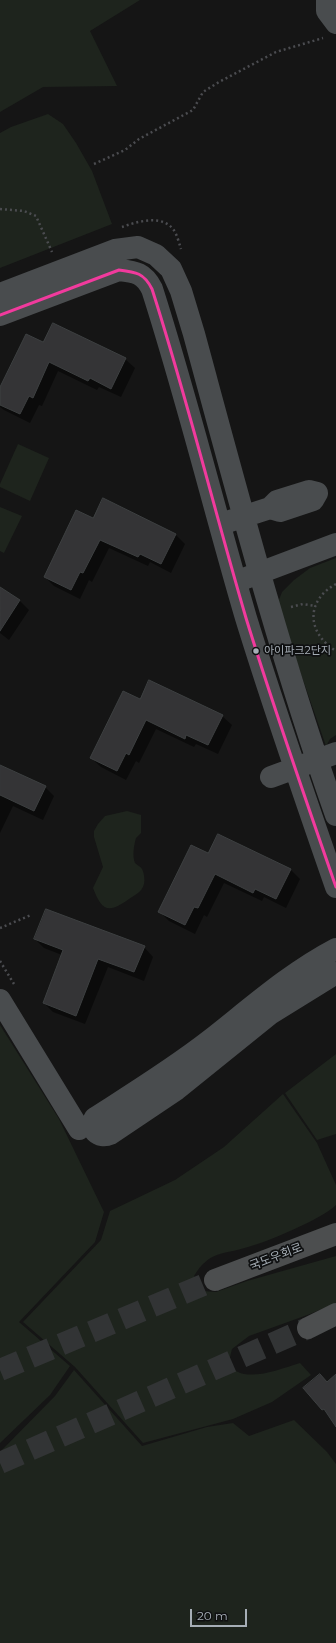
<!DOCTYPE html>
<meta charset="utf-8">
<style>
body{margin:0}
#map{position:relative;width:336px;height:1643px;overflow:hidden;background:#151515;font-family:Montserrat,sans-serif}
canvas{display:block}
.scale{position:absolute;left:190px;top:1609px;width:57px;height:18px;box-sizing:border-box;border:2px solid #a6aeb6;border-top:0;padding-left:5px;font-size:12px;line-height:14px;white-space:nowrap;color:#a6aeb6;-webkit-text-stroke:3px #0f1011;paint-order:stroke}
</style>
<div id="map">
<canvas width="336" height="1643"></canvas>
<div class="scale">20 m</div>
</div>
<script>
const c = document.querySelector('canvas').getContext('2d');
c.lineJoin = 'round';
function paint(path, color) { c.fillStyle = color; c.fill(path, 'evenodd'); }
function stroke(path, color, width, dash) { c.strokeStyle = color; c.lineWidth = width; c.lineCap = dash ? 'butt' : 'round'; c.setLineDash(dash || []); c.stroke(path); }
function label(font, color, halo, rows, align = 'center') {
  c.font = font + ' Montserrat,"Noto Sans KR",sans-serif'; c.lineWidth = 3.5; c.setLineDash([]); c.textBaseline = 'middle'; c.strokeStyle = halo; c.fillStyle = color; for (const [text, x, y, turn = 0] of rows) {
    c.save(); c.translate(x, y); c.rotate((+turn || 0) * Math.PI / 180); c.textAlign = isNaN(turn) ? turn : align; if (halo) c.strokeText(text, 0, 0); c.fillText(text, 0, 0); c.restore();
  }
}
paint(new Path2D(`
 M0,0H140L90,31L117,86L43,87L0,112Z
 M48,114L63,124L76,143L92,171L112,224L0,268V133L11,127Z
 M18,444L49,458L30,501L0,487V484Z
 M0,507L22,516L4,553L0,551Z
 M336,558V735L330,739L326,746L277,605L282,592L294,580L310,568Z
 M127,811L141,815V833L136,838C134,845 132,856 135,863C137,865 141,867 142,869C144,872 145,881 144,884C142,892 135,895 129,899C108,914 102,911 93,888L103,867L94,837V831L98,824L105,816Z
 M0,1025L59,1119L104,1212L95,1242L19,1322L70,1366L50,1395L0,1443Z
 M336,1054V1134L317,1140L285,1093Z
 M283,1094L317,1143L336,1185V1205C324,1218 267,1242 248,1247C223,1255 210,1250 194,1276L203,1291L216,1292L247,1281L336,1256V1303L310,1314L249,1336L232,1349L228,1365C233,1369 238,1373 244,1374C262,1377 283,1368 300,1363L311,1375L272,1402L233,1419L143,1443L75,1367L23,1322L101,1240L110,1211L175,1180L224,1147Z
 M74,1370L142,1446L207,1427L233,1423L249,1436L294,1420L327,1452L336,1464V1643H0V1452L55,1396Z`), '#1e241d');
paint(new Path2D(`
 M43,344L125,359L135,368L121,397L99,387L97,390L58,371L42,406L39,405L30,423L4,410L0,407V390Z
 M103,500L176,535L185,544L171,573L150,562L148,566L109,548L92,582L89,580L80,599L54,586L45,577L94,519Z
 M0,588L20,601L29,610L9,640L0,633Z
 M140,701L222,716L232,725L218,754L196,744L194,747L156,729L139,763L136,761L126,780L101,767L91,758Z
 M0,766L45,787L54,796L43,820L13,806L0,833Z
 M218,835L291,870L300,879L286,908L264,897L262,901L224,883L207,917L204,915L195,934L169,921L160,912L208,854Z
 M35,939L144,947L153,957L144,981L108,967L85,1024L53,1012L44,1003L62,955L44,948Z`), '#0007');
const building = new Path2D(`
 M53,323L126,358L111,389L90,378L88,381L49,362L33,398L29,396L20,414L0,405V387L26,334L43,342Z
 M103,498L176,534L161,564L140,554L138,557L100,540L83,573L80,572L71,590L44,577L76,510L93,518Z
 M0,587L20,600L0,631Z
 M149,680L223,715L208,745L186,735L185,739L146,720L129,755L126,753L117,771L90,758L123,691L140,699Z
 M0,765L46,786L34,811L0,795Z
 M218,834L291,869L276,899L255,889L253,893L215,874L198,908L194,907L185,925L158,912L191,845L208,853Z
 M46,909L145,946L134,972L98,959L76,1016L43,1003L63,950L34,939Z
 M320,1374L327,1382L336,1374V1427L324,1409L322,1410L303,1388Z`);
paint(building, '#343436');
stroke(building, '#3d4041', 1);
stroke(new Path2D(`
 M0,1370L215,1280
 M0,1463L308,1328`), '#323435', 22, [22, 11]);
stroke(new Path2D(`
 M94,164L125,150L139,139L193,110L203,92L219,82L276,52L323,38
 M0,209L24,211L36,216L52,252
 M122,227C136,222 161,214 173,229C177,234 179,243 181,249
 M336,584C305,601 307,633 336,651
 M291,607L303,604L316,606
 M0,928L31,915
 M0,961L14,984`), '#4b4c50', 2.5, [2, 3]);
stroke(new Path2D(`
 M327,0V11L336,23
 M0,294L115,250L138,247L156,255L171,269L181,291L194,334C238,496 280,657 336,815
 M0,315L119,270C136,272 144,273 152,289C187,398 214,509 246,618C274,709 305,798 336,887
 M230,521L270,508L277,501L309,491L317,493L313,500L280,511L270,508
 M246,578L336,544
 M271,777L336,753
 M336,949C290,973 250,1009 209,1041C173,1069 134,1093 95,1118C88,1129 99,1139 110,1134L177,1089L270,1014L336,973
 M0,1000L79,1129`), '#494c4e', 22);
stroke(new Path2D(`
 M215,1280L336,1234
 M308,1328L336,1314`), '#4c4e4f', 22);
stroke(new Path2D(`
 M0,315L119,270C136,272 144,273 152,289C187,398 214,509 246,618C274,709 305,798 336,887`), '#f13a9d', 3);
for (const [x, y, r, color] of [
 [256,651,3.5,"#a6aeb6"]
]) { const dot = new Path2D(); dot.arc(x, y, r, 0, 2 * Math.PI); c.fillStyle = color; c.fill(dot); stroke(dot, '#0f1011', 1.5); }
label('11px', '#a6aeb6', '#0f1011', [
 ["아이파크2단지",264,651]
], 'left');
label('12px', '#a6aeb6', '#0f1011', [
 ["국도우회로",276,1257,-21]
]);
</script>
